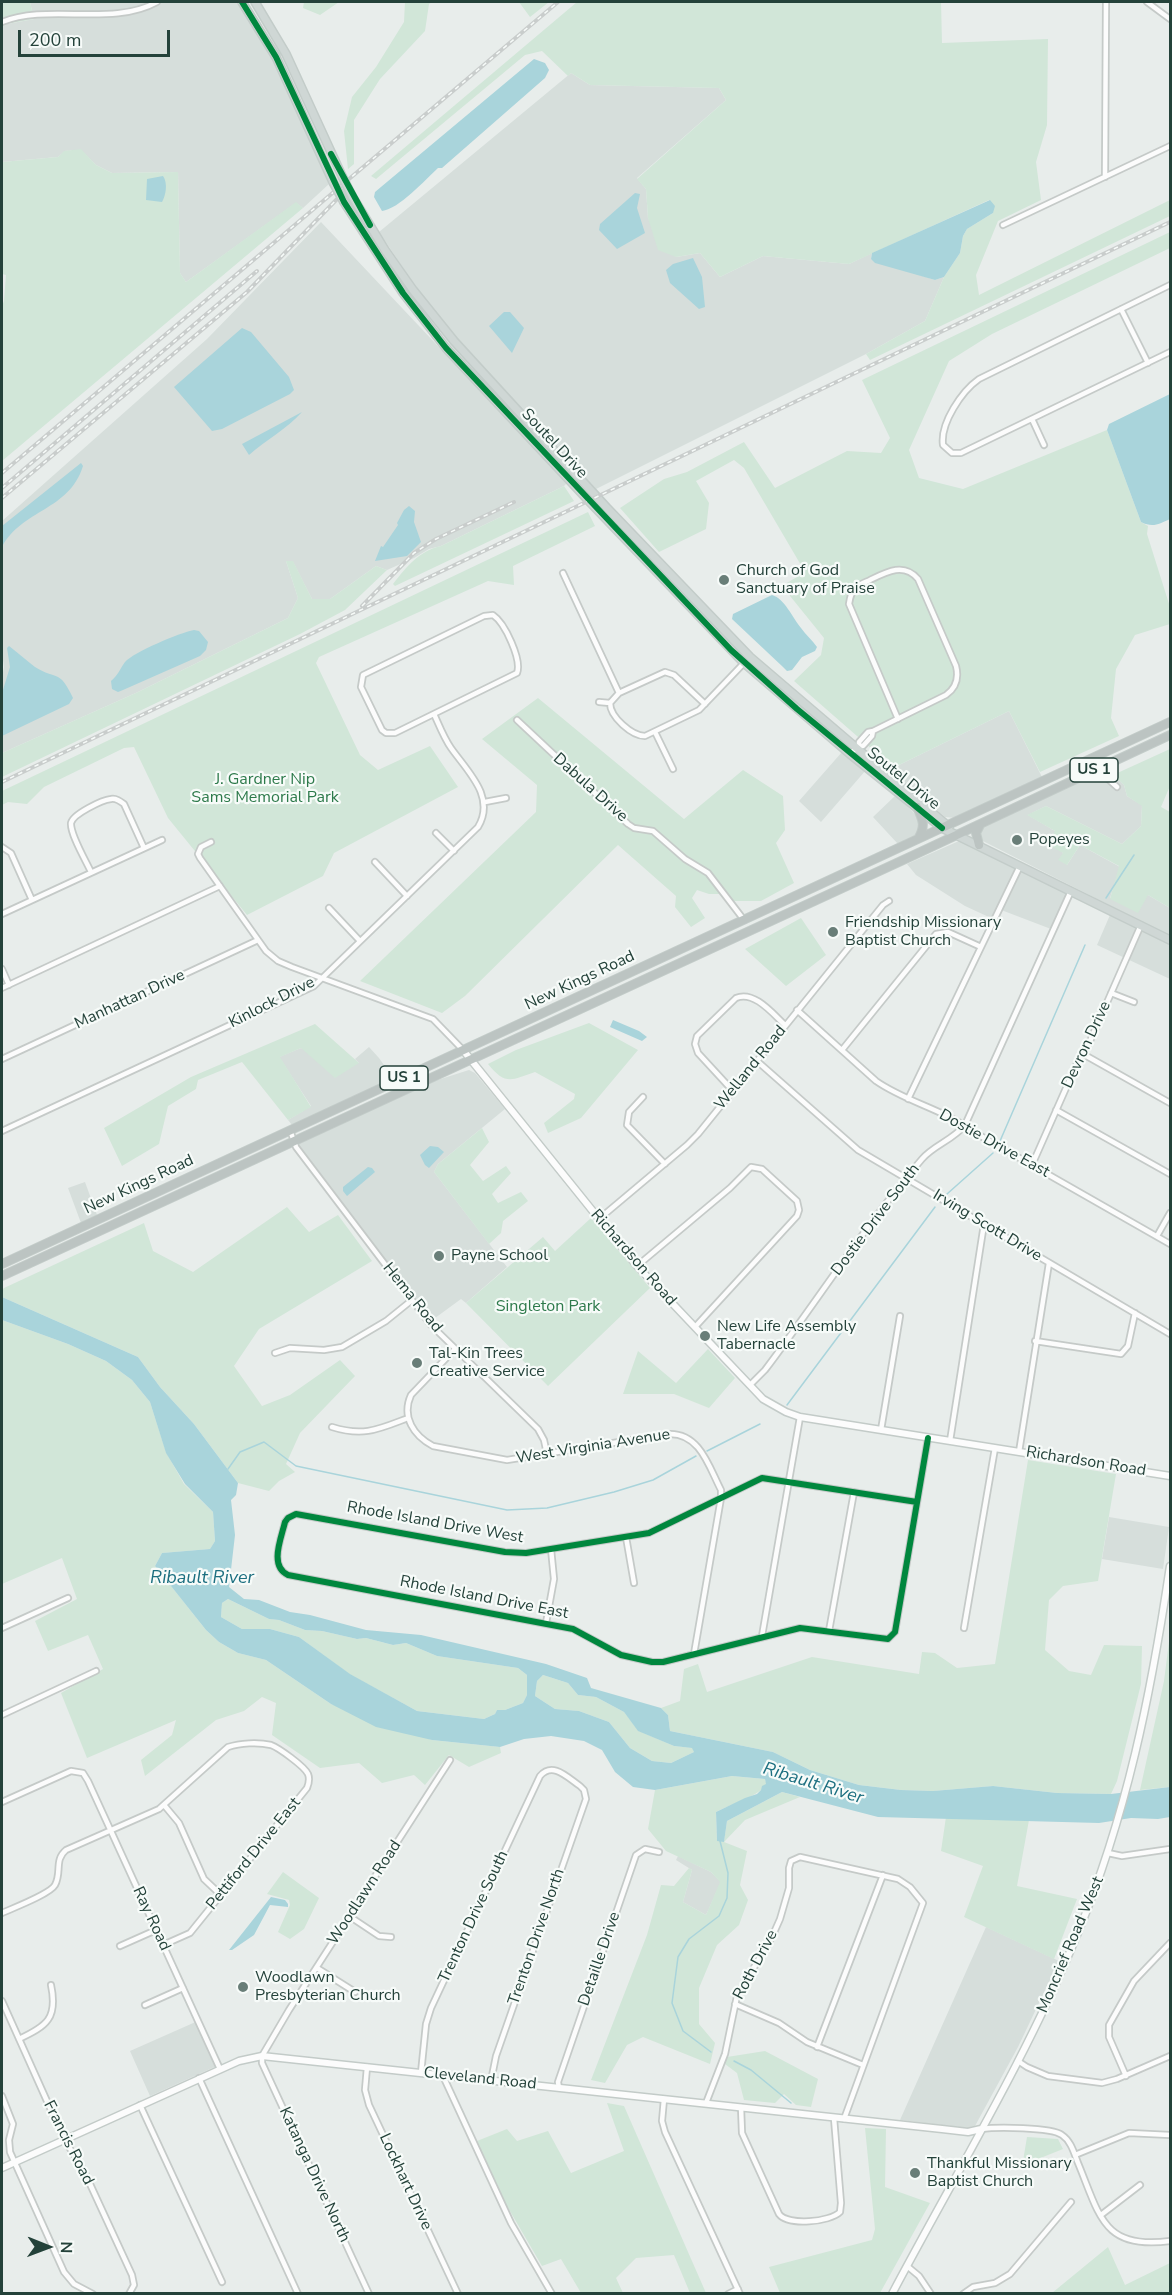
<!DOCTYPE html>
<style>
body{margin:0}
#map{position:relative;width:1172px;height:2295px;overflow:hidden;background:#e8edeb;font-family:"Nunito Sans",sans-serif}
canvas{display:block}
.frame{position:absolute;inset:0;border:3px solid #24423a;pointer-events:none}
.north{position:absolute;left:18px;top:2217px;width:60px;height:60px;-webkit-text-stroke:4px #f7fbf9;paint-order:stroke;rotate:91deg;font-size:16px;font-weight:700;line-height:24px;text-align:center;color:#24423a}
.north::after{content:'';display:block;margin:auto;width:21px;height:27px;background:#24423a;clip-path:polygon(50% 0,100% 100%,50% 72%,0 100%)}
.scale{position:absolute;left:18px;top:30px;width:152px;height:27px;box-sizing:border-box;border:3px solid #24423a;border-top:0;padding-left:8px;font-size:18px;line-height:21px;white-space:nowrap;color:#24423a;-webkit-text-stroke:4px #f7fbf9;paint-order:stroke}
</style>
<div id="map">
<canvas width="1172" height="2295"></canvas>
<div class="frame"></div>
<div class="north">N</div>
<div class="scale">200 m</div>
</div>
<script>
const c = document.querySelector('canvas').getContext('2d');
c.lineJoin = 'round';
function paint(path, color) { c.fillStyle = color; c.fill(path, 'evenodd'); }
function stroke(path, color, width, dash) { c.strokeStyle = color; c.lineWidth = width; c.lineCap = dash ? 'butt' : 'round'; c.setLineDash(dash || []); c.stroke(path); }
function label(font, color, halo, rows, align = 'center') {
  c.font = font + ' "Nunito Sans",sans-serif'; c.lineWidth = 4.5; c.setLineDash([]); c.textBaseline = 'middle'; c.strokeStyle = halo; c.fillStyle = color; for (const [text, x, y, turn = 0] of rows) {
    c.save(); c.translate(x, y); c.rotate((+turn || 0) * Math.PI / 180); c.textAlign = isNaN(turn) ? turn : align; if (halo) c.strokeText(text, 0, 0); c.fillText(text, 0, 0); c.restore();
  }
}
paint(new Path2D(`
 M30,2H238L273,60L329,184L303,208L296,203L186,282L180,273L178,172L112,173L96,165L81,150L65,151L58,157L2,162V27L7,24L34,19Z
 M571,73L590,85L719,88L726,100L637,178L646,189L648,218L676,257L700,253L720,277L763,256L849,264L872,253L871,259L935,280L944,277L925,321L866,354L596,489L456,338L418,290L379,232Z
 M321,222L567,483L564,486L441,546L429,549L414,558L387,570L376,566L330,599H312L293,562L286,561L298,598L288,618L138,692L2,753V677L4,667L2,653V521L207,339Z
 M1009,711L1042,777L956,818L945,817L886,767L889,764L899,765Z
 M842,752L866,770L821,822L799,801Z
 M1107,768L1124,785L1127,796L1142,805L1141,826L1122,844L1046,806L1028,815L1055,831L1067,865L1080,845L1120,867L1110,898L1148,895L1170,908V936L981,840L979,829Z
 M896,795L920,819L918,834L898,844L873,817Z
 M959,841L1067,894L1051,929L996,908L991,918L965,906L916,875L907,864Z
 M1110,915L1170,945V979L1097,945Z
 M369,1047L379,1058L393,1078L292,1125L288,1120L311,1106L279,1057L301,1048L359,1063L355,1059Z
 M469,1070L475,1073L505,1109L438,1164L434,1172L507,1267L466,1303L461,1299L431,1321L296,1144L428,1083Z
 M85,1182L97,1215L81,1223L68,1188Z
 M1109,1517L1169,1527L1163,1569L1102,1559Z
 M678,1856L711,1872L721,1882L706,1915L683,1902L692,1870L676,1860Z
 M986,1927L1059,1961L1018,2047L975,2126L967,2128L900,2120Z
 M200,2020L221,2064L150,2096L130,2051Z`), '#d6dedb');
paint(new Path2D(`
 M2,2H30L34,19L7,24L2,27Z
 M304,2H339L320,15L303,8Z
 M405,2H432L429,4L425,31L380,79L354,120V164L348,169L344,131L352,97L376,67L404,22Z
 M519,2H549L530,17Z
 M577,2H941L942,43L1048,39L1047,125L1036,162L1041,200L998,221L976,275L979,295L1170,200V216L870,360L866,354L925,321L944,277L960,253L963,236L967,229L993,213L989,200L849,264L763,256L720,277L700,253L676,257L658,250L648,218L646,189L637,179L726,100L719,88L590,85L571,73L568,76L542,51L525,55L376,179L371,176Z
 M81,149L96,165L112,173L178,172L180,273L186,282L296,202L303,208L2,461V306L4,301L6,275L2,274V162L58,157L64,151Z
 M1170,232V248L992,334L949,361L909,450L919,478L963,489L1107,430L1141,522L1148,526L1147,534L1170,607V624L1135,635L1116,669L1111,718L1119,736L1040,772L1009,711L899,765L889,764L794,681L821,655L824,638L782,586L805,572L744,468L734,460L696,481L709,503L706,529L659,552L620,508L664,479L687,472L744,442L775,488L847,451L881,453L890,438L862,380Z
 M564,486L574,501L395,586L393,584C407,566 419,551 441,546Z
 M588,512L595,526L513,566L514,585L488,581L319,657L316,663L360,755L378,770L430,746L458,787L334,853L323,876L247,915L168,818L134,747L124,748L44,787L27,804L8,802L2,805V791Z
 M286,561H293L312,599H330L376,566L387,570L345,610L300,634L2,777V753L138,692L288,618L298,598Z
 M538,698L684,819L743,770L783,796L785,830L776,843L794,883L761,901H734L719,894H709L697,890L692,898L705,918L691,927L675,907L676,896L618,845L465,996L442,1013L360,981L536,812L537,785L482,739Z
 M1170,749V786L1161,807L1170,812V908L1148,895L1138,913L1110,899L1119,866L1080,845L1067,865L1058,860L1063,853L1047,844L1055,831L1027,815L1046,806L1122,844L1141,826L1142,806L1127,796L1124,785L1113,775Z
 M801,918L826,955L786,986L745,949Z
 M589,1023L638,1050L581,1118L548,1133L544,1123L574,1099L575,1094L535,1072C511,1080 506,1086 488,1064L516,1050Z
 M315,1024L359,1063L335,1078L301,1048L280,1057L311,1107L288,1120L242,1062L198,1080L196,1089L168,1106L159,1144L122,1166L104,1128L191,1077Z
 M482,1128L489,1142L470,1165L483,1181L506,1166L511,1173L492,1194L498,1203L521,1192L528,1201L503,1221L501,1233L489,1244L434,1172L438,1164Z
 M287,1207L309,1232L338,1215L372,1261L259,1329L234,1366L262,1406L290,1395L340,1360L355,1376L300,1433L286,1464L295,1472L279,1481L269,1491L238,1483L194,1424L160,1387L138,1357L2,1297V1290L4,1288L144,1223L153,1251L193,1272Z
 M591,1218L650,1288L548,1386L466,1303L543,1237L555,1251Z
 M2,1320L68,1344L106,1361L132,1380L150,1402L166,1452L184,1484L213,1512L215,1541L210,1549L162,1553L155,1566L206,1630L219,1642L238,1653L266,1660L331,1704L432,1740L500,1747L501,1753L469,1767L449,1755L425,1785L414,1775L382,1783L359,1763L320,1768L272,1735L276,1703L262,1697L244,1711L216,1720L145,1776L141,1760L172,1735L176,1720L87,1758L61,1693L103,1669L88,1635L48,1651L35,1621L77,1599L62,1558L2,1584Z
 M708,1349L735,1378L709,1408L674,1394H623L638,1351L676,1383Z
 M1028,1460L1116,1474L1098,1581L1063,1586L1049,1600L1045,1650L1069,1671L1091,1675L1104,1645L1142,1646L1141,1684L1117,1781L1111,1794L1057,1793L993,1786L933,1791L901,1790L859,1785L810,1770L773,1752L670,1731L668,1715L661,1708L680,1701L684,1669L698,1664L707,1692L812,1657L919,1674L922,1652L935,1653L957,1668L995,1664Z
 M228,1599L269,1619L279,1620L305,1630L322,1631L357,1639L366,1638L393,1645L406,1643L437,1656L518,1668L527,1675V1695L523,1703L505,1710H497L495,1714L484,1719L417,1711L349,1674L299,1637L270,1629H242L221,1617L222,1603Z
 M1170,1634V1787L1140,1790L1164,1681Z
 M543,1675L568,1683L578,1695L596,1697L624,1712L639,1731L674,1746L693,1748L694,1752L671,1763L652,1761L630,1748L609,1722L579,1711L555,1709L535,1696L537,1681Z
 M732,1776L765,1779L767,1785C754,1798 733,1803 716,1812L717,1841H724L727,1821L782,1792L800,1797L745,1820L724,1842L747,1851L740,1885L748,1900L739,1925L717,1945L699,1988V2024L715,2043L710,2064L643,2037L627,2045L605,2083L591,2080L647,1935L661,1885L674,1886L689,1868L692,1870L683,1902L706,1915L720,1882L711,1872L666,1851L648,1829L655,1790Z
 M946,1817L1029,1820L1017,1886L1077,1899L1054,1959L964,1917L983,1866L941,1851Z
 M283,1872L319,1898L304,1929L290,1939L278,1932L290,1905L289,1900L267,1894Z
 M765,2051L818,2079L811,2107L796,2105L784,2094L775,2103L744,2100L737,2073L725,2064L727,2057Z
 M607,2103L624,2106L706,2293H690L674,2255L636,2258L616,2278L623,2293H581L561,2259L542,2266L507,2206L477,2141L507,2129L517,2141L548,2131L571,2173L624,2151Z
 M865,2128L886,2129L885,2187L930,2203L880,2293H780L769,2267L872,2240L875,2229Z
 M1027,2137L1058,2139L1063,2149L1028,2163L1023,2161Z
 M1108,2247L1125,2285L1170,2263V2293H1052Z`), '#d1e6d8');
paint(new Path2D(`
 M534,59L545,63L549,70L545,78L442,168H438C425,180 399,209 382,211L374,197L375,192Z
 M163,176C168,183 166,195 162,202L146,200L147,179Z
 M635,193L640,194L637,208L645,233L617,249L599,230L600,224Z
 M990,200L995,206L993,213L967,229L963,236L960,253L944,277L935,280L875,263L871,259L872,253Z
 M693,258L702,277L705,307L699,309L670,283L666,270L673,264Z
 M504,312H510L524,328L512,353L489,326Z
 M242,328L251,332L289,377L294,390L290,394L222,429L212,431L174,387Z
 M1170,394V519C1159,524 1153,528 1141,522L1107,430L1109,424Z
 M302,412C287,429 266,440 249,455L242,444Z
 M81,463L83,466C69,511 22,509 2,547V526Z
 M409,506L415,511L414,522L421,542L407,556L375,561L381,546L383,547L398,525L397,523L404,510Z
 M772,595C785,599 792,617 801,628C806,635 812,640 817,647L815,651L802,657L792,670L787,671L783,667L732,619L733,614Z
 M194,630L199,631L208,642L206,650L200,656L123,690L118,692L112,689L111,681C118,675 120,669 125,662C134,652 179,633 194,630Z
 M9,646C18,653 26,660 35,667C57,681 59,668 73,698L69,704L2,736V693L10,667L7,648Z
 M613,1020L639,1031L647,1037L642,1041L610,1027Z
 M430,1146L438,1147L444,1152L429,1168L425,1165L420,1155Z
 M368,1167L372,1168L375,1172L347,1196L343,1191V1187Z
 M2,1297L138,1357L160,1387L194,1424L238,1483L236,1495L231,1500L235,1535L229,1587L244,1599L259,1600L290,1612L310,1615L366,1630L421,1635L546,1664L587,1678L591,1688L661,1708L668,1715L670,1731L773,1752L810,1770L859,1785L901,1790L933,1791L993,1786L1057,1793L1111,1794L1170,1787V1817L1158,1819L1131,1818L1099,1823L878,1817L782,1792L727,1821L724,1842L717,1841L716,1812L745,1798L757,1794L761,1790L762,1786L766,1784L765,1779L732,1776L655,1790L633,1787L615,1772L602,1750L584,1741L551,1736L524,1739L500,1747L432,1740L376,1727L331,1704L266,1660L238,1653L219,1642L206,1630L155,1566L162,1553L210,1549L215,1541L213,1512L185,1484L166,1453L150,1402L132,1380L106,1361L68,1344L2,1320ZM228,1599L269,1619L279,1620L305,1630L322,1631L357,1639L366,1638L393,1645L406,1643L437,1656L518,1668L527,1675V1695L523,1703L505,1710H497L495,1714L484,1719L417,1711L350,1674L299,1637L270,1629H242L221,1617L222,1603ZM543,1675L568,1683L578,1695L596,1697L624,1712L638,1731L674,1746L692,1748L694,1752L671,1763L652,1761L630,1748L609,1722L579,1711L555,1709L535,1696L537,1681Z
 M271,1897L285,1900L288,1904V1907L270,1905L254,1935L232,1950H229Z`), '#a9d4db');
stroke(new Path2D(`
 M1106,898L1134,855
 M1000,1141L1085,945
 M947,1194L993,1153
 M787,1405L935,1207
 M707,1451L760,1424
 M228,1469L240,1452L264,1442L296,1466L507,1510L547,1508L614,1492L653,1480L696,1456
 M711,2052L683,2031L672,2003L678,1957L689,1939L719,1916L727,1898L728,1873L720,1841
 M734,2061L751,2070L791,2103`), '#a9d4db', 1.5);
const street = new Path2D(`
 M1147,2L1170,19
 M2,22C49,3 112,27 157,2
 M1105,177L1106,2
 M1003,225L1170,146
 M1170,285L979,379C962,391 940,423 943,445L952,453H961L1170,352
 M1121,309L1148,363
 M1032,419L1044,445
 M563,573L619,693
 M493,615C505,623 522,660 517,673L395,733H386L382,730L361,687L363,675L484,616Z
 M599,702L610,703
 M610,703C610,717 632,736 645,736L699,710L744,663
 M610,703L619,693L665,672L674,675L705,704
 M517,720L628,824L634,828L653,831L685,859L708,873L744,920
 M655,732L673,769
 M859,746V742L868,732L873,731L946,695C956,688 959,678 956,666L918,579C904,562 886,572 870,580C866,582 860,584 857,587C851,591 850,598 849,604L898,719
 M850,754L859,746H863L872,736L873,731
 M1097,769L1117,787
 M485,802L506,798
 M436,833L454,851
 M211,842L201,847L198,854L200,858L266,951L278,961L292,967L433,1019L463,1050
 M2,847L11,853L32,900
 M375,862L407,896
 M91,872C86,861 70,834 71,823C73,814 102,800 111,799C116,798 120,801 124,804L144,848
 M329,908L360,941
 M2,914L162,840
 M2,969L9,985
 M2,988L220,886
 M1111,993L1134,1002
 M797,1010L876,1081C906,1102 943,1109 972,1131L1170,1244
 M842,1050L936,934L948,932L981,947
 M1083,1054L1170,1103
 M2,1059L258,940
 M757,1061L858,1150L1170,1334
 M733,1091L698,1053L695,1044L697,1036L736,998C754,990 773,1014 785,1025
 M643,1097L629,1112L627,1125L665,1164
 M908,1099L1020,866
 M1056,1110L1170,1174
 M290,1130L296,1147L431,1325L538,1429L544,1440L547,1454
 M2,1131L314,986L478,827C496,797 468,772 451,748C444,738 439,725 434,714
 M1032,1165L1078,1061L1087,1048L1141,925
 M599,1219L687,1145L698,1134L883,905L889,901
 M1157,1236L1170,1213
 M637,1266L730,1188L751,1167L762,1169L797,1201L799,1210L797,1216L695,1327
 M1035,1341L1121,1354L1128,1346L1135,1313
 M455,1349L411,1395C401,1417 414,1436 433,1446L507,1460L669,1434C700,1433 709,1467 721,1490V1498L694,1654
 M275,1353L290,1348L324,1350L342,1347L386,1321L412,1300
 M750,1385L765,1370C818,1300 865,1225 922,1159C934,1145 953,1140 965,1125L1071,891
 M332,1427C364,1437 379,1429 408,1418
 M881,1430L900,1316
 M950,1441L984,1224
 M1019,1452L1049,1263
 M917,1502L762,1478L649,1533L526,1553L505,1552L296,1514L288,1518L285,1522C281,1539 269,1566 288,1575L573,1629L621,1655L652,1662H663L800,1628L888,1639L895,1632L928,1438
 M626,1537L634,1583
 M546,1623L554,1579L551,1549
 M2,1628L68,1598
 M964,1628L995,1448
 M829,1631L854,1492
 M762,1636L800,1417
 M2,1715L96,1671
 M2,1802L71,1771L83,1773L88,1781L220,2069
 M164,1805L179,1823L204,1879L221,1895
 M1108,1853L1122,1856L1170,1849
 M2,1913C13,1908 50,1894 55,1885C62,1872 54,1860 66,1850L159,1809L228,1747C240,1743 258,1742 271,1745C279,1748 304,1766 308,1774C310,1779 309,1783 307,1788L190,1933L163,1945
 M349,1916L379,1936L391,1937
 M120,1946L156,1930
 M317,1968L355,1992
 M2,2001L64,2139L84,2171L132,2275L134,2285L129,2294
 M735,2004L779,2023L807,2042L863,2065
 M145,2005L183,1988
 M19,2039C47,2026 58,2018 51,1985
 M817,2047L883,1875
 M1018,2061L1027,2067L1048,2076L1102,2083L1117,2079L1170,2056
 M367,2067L365,2090L369,2105L458,2294
 M421,2073L426,2024L431,2008L540,1776C553,1761 568,1778 580,1786L584,1790L586,1799L496,2056L491,2081
 M443,2076L511,2223L552,2294
 M1126,2076L1109,2037V2025L1134,1981L1170,1943
 M199,2078L298,2294
 M559,2088L558,2082L636,1855L645,1849L659,1852
 M2,2096L13,2124L9,2140L10,2152L64,2272L74,2284L93,2294
 M664,2099L662,2121L665,2132L740,2294
 M706,2103L725,2054L737,1996L772,1937L780,1919L789,1888V1868L791,1861L800,1857L898,1879L910,1887L923,1903L844,2119
 M140,2105L222,2282
 M741,2107L742,2133L779,2214C788,2226 830,2222 840,2212L841,2203L834,2118
 M981,2129C996,2127 1051,2127 1062,2135C1071,2141 1074,2153 1078,2163C1100,2216 1103,2250 1170,2241
 M1075,2155L1129,2133L1170,2135
 M1101,2215L1140,2185
 M907,2266L919,2276L931,2294
 M369,2294L262,2063V2056L289,2010L450,1760
 M728,2294L738,2289
 M963,2294L973,2287L995,2283L1010,2274L1071,2202`);
const secondary = new Path2D(`
 M463,1050L637,1266L763,1399L786,1412L800,1417L1170,1476
 M2,2168L239,2061L262,2056L942,2129L968,2132L981,2129
 M892,2294C955,2175 1026,2059 1077,1935C1127,1815 1151,1694 1170,1566`);
const primary = new Path2D(`
 M242,2L276,57L333,182
 M255,2L286,54L342,176
 M352,196L385,250L413,290L454,341L607,508L750,657L949,827
 M344,202L403,293L446,348L589,501L744,663L850,754L942,828L1170,940`);
const highway = new Path2D(`
 M917,807C923,820 926,826 918,839
 M979,845L976,833L980,825
 M2,1264L1170,722
 M2,1276L914,855L1170,735`);
stroke(street, '#c5cac8', 8);
stroke(secondary, '#c3cbc8', 9);
stroke(primary, '#c3ccc9', 10);
stroke(highway, '#c3ccc9', 10);
stroke(street, '#fcfcfc', 4.5);
stroke(secondary, '#fcfcfc', 6);
stroke(primary, '#cfd7d5', 7);
stroke(highway, '#bcc4c2', 8);
const rail = new Path2D(`
 M2,473L558,2
 M2,488L257,271
 M2,498L247,292L339,197
 M362,606L414,553L436,539L514,502
 M2,782L1170,222`);
stroke(rail, '#c9cdcc', 4);
stroke(rail, '#f7fbf9', 1.5, [4.5]);
const primaryBridge = new Path2D(`
 M342,176L352,196
 M333,182L344,202`);
stroke(primaryBridge, '#c3ccc9', 10, []);
stroke(primaryBridge, '#cfd7d5', 7);
stroke(new Path2D(`
 M242,2L276,57L344,202L403,293L446,348L731,650L797,709L942,828
 M331,154L370,225
 M917,1502L762,1478L649,1533L526,1553L505,1552L296,1514L288,1518L285,1522C281,1539 269,1566 288,1575L573,1629L621,1655L652,1662H663L800,1628L888,1639L895,1632L928,1438`), '#00873e', 6);
for (const [x, y, r, color] of [
 [724,580,6,"#697e78"],
 [1017,840,6,"#697e78"],
 [833,932,6,"#697e78"],
 [439,1256,6,"#697e78"],
 [705,1336,6,"#697e78"],
 [417,1363,6,"#697e78"],
 [243,1987,6,"#697e78"],
 [915,2173,6,"#697e78"]
]) { const dot = new Path2D(); dot.arc(x, y, r, 0, 2 * Math.PI); c.fillStyle = color; c.fill(dot); stroke(dot, '#f7fbf9', 2); }
for (const [x, y, w] of [
 [1094,770,48],
 [404,1078,48]
]) { const box = new Path2D(); box.roundRect(x - w / 2, y - 12, w, 24, 4.5); c.fillStyle = '#f7fbf9'; c.fill(box); stroke(box, '#24423a', 1.5); }
label('bold 15px', '#24423a', null, [
 ["US 1",1094,770],
 ["US 1",404,1078]
]);
label('16px', '#24423a', '#f7fbf9', [
 ["Soutel Drive",554,444,47],
 ["Soutel Drive",903,779,39],
 ["Dabula Drive",590,788,42],
 ["New Kings Road",580,981,-25],
 ["Manhattan Drive",130,1000,-25],
 ["Kinlock Drive",272,1003,-27],
 ["Devron Drive",1087,1045,-65],
 ["Welland Road",751,1068,-51],
 ["Dostie Drive East",994,1144,29],
 ["New Kings Road",139,1185,-25],
 ["Dostie Drive South",876,1220,-53],
 ["Irving Scott Drive",987,1226,31],
 ["Richardson Road",633,1258,49],
 ["Hema Road",412,1298,51],
 ["West Virginia Avenue",593,1447,-9],
 ["Richardson Road",1086,1462,9],
 ["Rhode Island Drive West",435,1523,10],
 ["Rhode Island Drive East",484,1598,11],
 ["Pettiford Drive East",254,1854,-51],
 ["Woodlawn Road",365,1893,-57],
 ["Trenton Drive South",474,1917,-65],
 ["Ray Road",151,1919,65],
 ["Trenton Drive North",537,1937,-71],
 ["Moncrief Road West",1071,1945,-67],
 ["Detaille Drive",600,1959,-71],
 ["Roth Drive",756,1965,-62],
 ["Cleveland Road",480,2079,6],
 ["Francis Road",68,2143,63],
 ["Katanga Drive North",314,2175,65],
 ["Lockhart Drive",405,2182,65]
]);
label('16px', '#24423a', '#f7fbf9', [
 ["Church of God",736,571],
 ["Sanctuary of Praise",736,589],
 ["Popeyes",1029,840],
 ["Friendship Missionary",845,923],
 ["Baptist Church",845,941],
 ["Payne School",451,1256],
 ["New Life Assembly",717,1327],
 ["Tabernacle",717,1345],
 ["Tal-Kin Trees",429,1354],
 ["Creative Service",429,1372],
 ["Woodlawn",255,1978],
 ["Presbyterian Church",255,1996],
 ["Thankful Missionary",927,2164],
 ["Baptist Church",927,2182]
], 'left');
label('16px', '#2d7a4b', '#f7fbf9', [
 ["J. Gardner Nip",265,780],
 ["Sams Memorial Park",265,798],
 ["Singleton Park",548,1307]
]);
label('italic 18px', '#1c6f80', '#f7fbf9', [
 ["Ribault River",202,1579],
 ["Ribault River",813,1784,17]
]);
</script>
